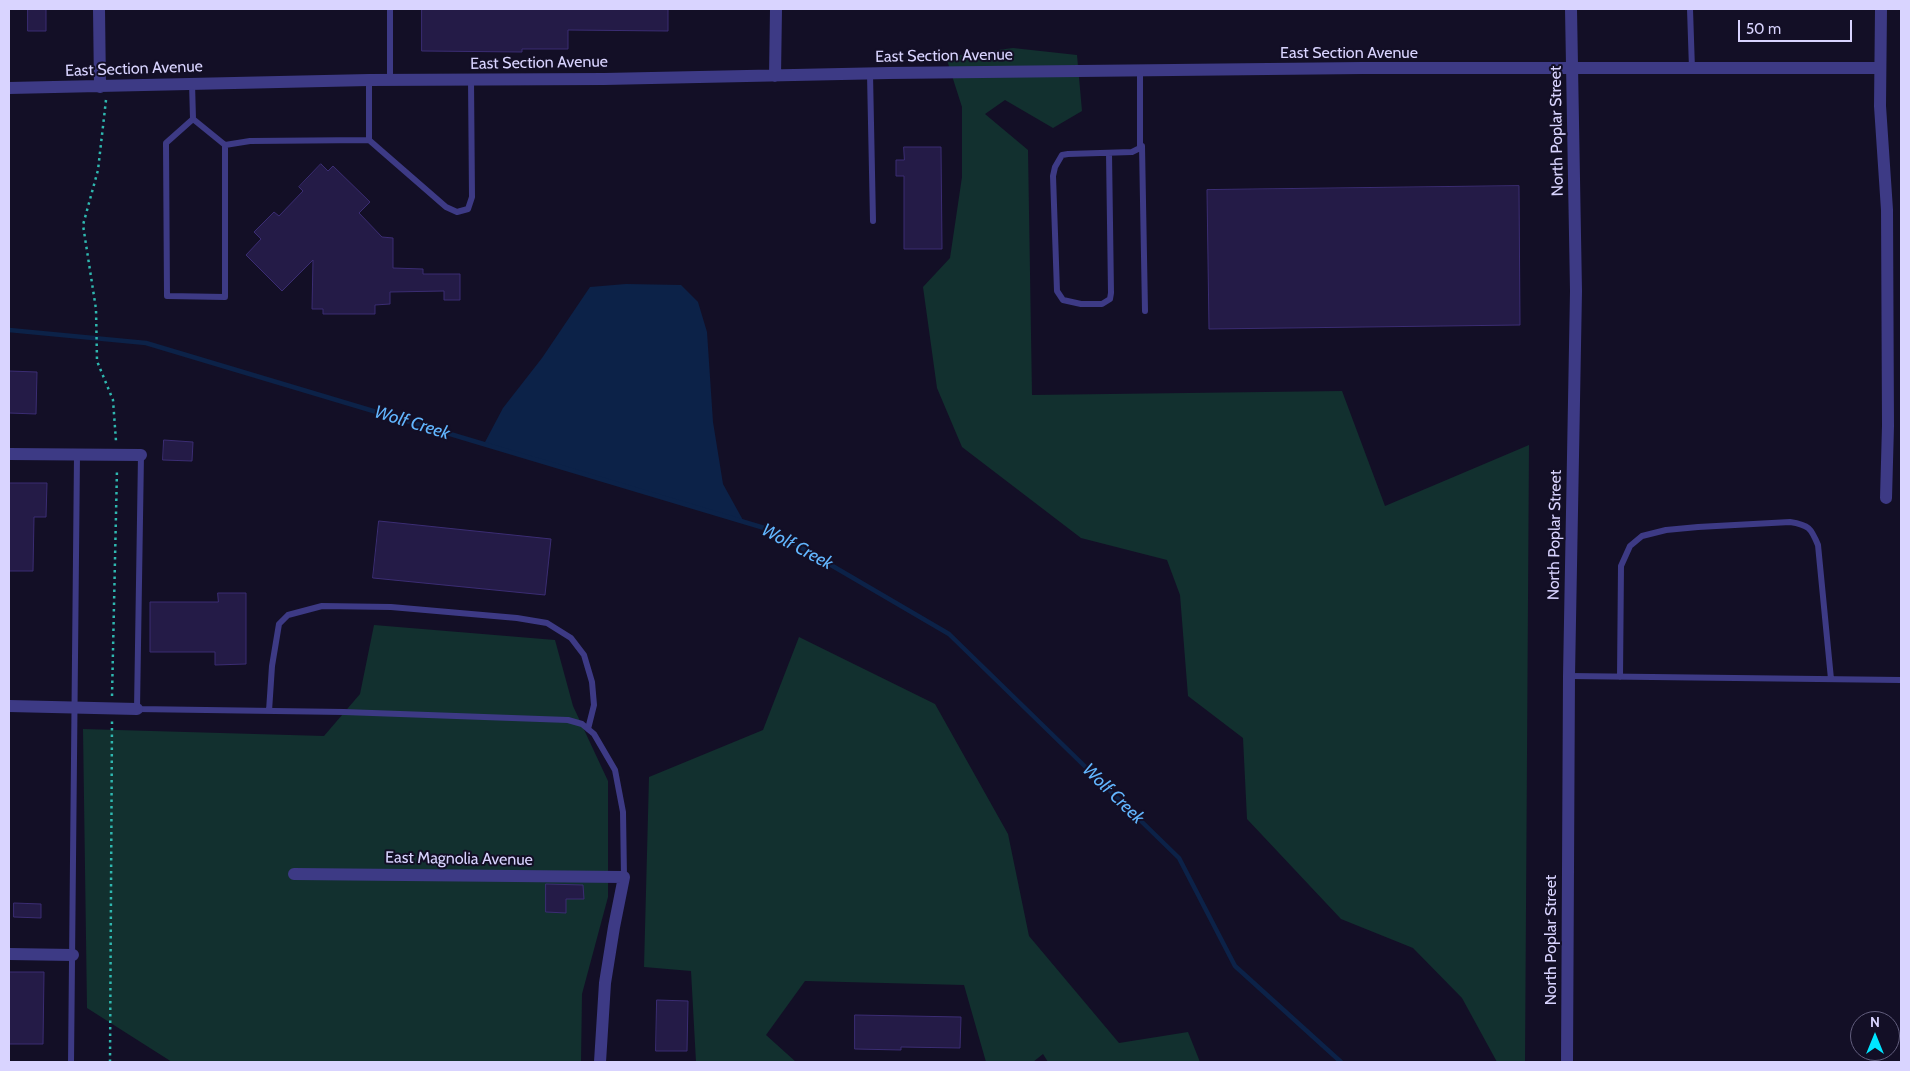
<!DOCTYPE html>
<style>
body{margin:0}
#map{position:relative;width:1910px;height:1071px;overflow:hidden;background:#130f26;font-family:Cabin,sans-serif}
canvas{display:block}
.frame{position:absolute;inset:0;border:10px solid #d9d4ff;pointer-events:none}
.north{position:absolute;left:1850px;top:1011px;width:50px;height:50px;box-sizing:border-box;background:#130f26;border:1px solid #625e7d;border-radius:50%;rotate:0deg;font-size:14px;font-weight:700;line-height:20px;text-align:center;color:#d9d4ff}
.north::after{content:'';display:block;margin:auto;width:18px;height:22px;background:#00e5ff;clip-path:polygon(50% 0,100% 100%,50% 72%,0 100%)}
.scale{position:absolute;left:1738px;top:20px;width:114px;height:22px;box-sizing:border-box;border:2px solid #d9d4ff;border-top:0;padding-left:6px;font-size:15px;line-height:18px;white-space:nowrap;color:#d9d4ff;-webkit-text-stroke:4px #130f26;paint-order:stroke}
</style>
<div id="map">
<canvas width="1910" height="1071"></canvas>
<div class="frame"></div>
<div class="north">N</div>
<div class="scale">50 m</div>
</div>
<script>
const c = document.querySelector('canvas').getContext('2d');
c.lineJoin = 'round';
function paint(path, color) { c.fillStyle = color; c.fill(path, 'evenodd'); }
function stroke(path, color, width, dash) { c.strokeStyle = color; c.lineWidth = width; c.lineCap = dash ? 'butt' : 'round'; c.setLineDash(dash || []); c.stroke(path); }
function label(font, color, halo, rows, align = 'center') {
  c.font = font + ' Cabin,sans-serif'; c.lineWidth = 4; c.setLineDash([]); c.textBaseline = 'middle'; c.strokeStyle = halo; c.fillStyle = color; for (const [text, x, y, turn = 0] of rows) {
    c.save(); c.translate(x, y); c.rotate((+turn || 0) * Math.PI / 180); c.textAlign = isNaN(turn) ? turn : align; if (halo) c.strokeText(text, 0, 0); c.fillText(text, 0, 0); c.restore();
  }
}
paint(new Path2D(`
 M1013,48L1077,55L1082,111L1053,128L1005,100L985,114L1028,150L1032,395L1342,391L1385,506L1529,445L1525,1062H1497L1462,998L1413,948L1341,919L1247,819L1243,738L1188,696L1180,595L1167,560L1081,538L962,447L937,388L923,287L950,258L962,177V107L946,57Z
 M374,625L555,640L573,706L608,781V897L582,994L581,1062H172L87,1008L83,729L324,736L360,694Z
 M799,637L935,704L1008,834L1029,936L1119,1043L1188,1032L1200,1062H1048L1043,1054L1033,1062H986L964,985L805,981L766,1035L796,1062H696L691,971L644,967L649,777L763,730Z`), '#12302f');
paint(new Path2D(`
 M626,284L681,285L698,302L707,332L713,422L723,484L744,522L484,444L503,408L542,358L590,287Z`), '#0c2248');
stroke(new Path2D(`
 M9,330L146,343L771,530L949,634L1179,858L1235,966L1341,1062`), '#0c2248', 4.5);
const building = new Path2D(`
 M28,9H46V31H28Z
 M422,9H668V31L568,30V49H522V52L422,51Z
 M904,147H941L942,249H904V176H896V160H904Z
 M321,164L328,171L333,166L370,202L359,213L382,237L393,238V268L423,269V274H460V300H444V291L390,292V304L375,305V314H323V309H312L313,260L282,291L246,255L261,239L254,232L274,212L279,216L303,191L299,187Z
 M1519,186L1520,325L1209,329L1207,190Z
 M9,371L37,372L36,414L9,413Z
 M164,440L193,442L192,461L163,460Z
 M9,483H47L46,517H34L33,571H9Z
 M379,521L551,539L545,595L373,578Z
 M218,593H246V664L215,665V652H150V602H218Z
 M546,884L583,885L584,899H566V913L546,912Z
 M14,903L41,904V918L14,917Z
 M9,972H44L43,1044H9Z
 M657,1000L688,1001L687,1051H656Z
 M855,1015L961,1017L960,1048L901,1047V1050L855,1049Z`);
paint(building, '#241b47');
stroke(building, '#3b2d73', 1);
stroke(new Path2D(`
 M106,100L98,170L83,225L96,309L97,361L113,400L116,441
 M112,696L117,469
 M110,1062L112,721`), '#2fb8b0', 2.5, [2.5, 4]);
stroke(new Path2D(`
 M1690,9L1692,69
 M870,74L873,221
 M369,80V140
 M390,81V9
 M192,83L193,119L166,143L167,296L225,297V145L193,119
 M225,145L250,141L369,140L446,207L457,212L468,209L472,197L471,80
 M1142,146L1145,311
 M1109,153L1111,293L1110,299L1102,304H1081L1063,300L1057,291L1053,176L1055,167L1062,155L1068,154L1132,152L1140,148V71
 M141,455L137,709L344,712L568,720L582,724L594,734L615,770L623,812L624,877
 M1569,676L1901,680
 M1620,677L1621,566L1630,546L1642,536L1666,530L1698,527L1790,522C1809,525 1811,528 1818,545L1831,679
 M269,711L272,666L279,624L288,615L322,606L391,607L517,618L547,623L571,638L584,655L592,682L594,705L588,729
 M71,1062L77,455`), '#3d3a85', 6);
stroke(new Path2D(`
 M99,9L100,87
 M1881,9L1880,106L1887,210L1888,426L1886,498
 M775,76L776,9
 M9,88L369,80L604,79L889,73L1363,68H1880
 M9,454L141,455
 M9,706L137,709
 M294,874L624,877L614,927L605,983L600,1062
 M9,954L73,955
 M1567,1062L1569,676L1576,291L1571,9`), '#3d3a85', 12);
label('16px', '#d9d4ff', '#130f26', [
 ["East Section Avenue",1349,53],
 ["East Section Avenue",944,56,-1],
 ["East Section Avenue",539,63,-1],
 ["East Section Avenue",134,69,-2],
 ["North Poplar Street",1557,131,-91],
 ["North Poplar Street",1555,535,-89],
 ["East Magnolia Avenue",459,859,1],
 ["North Poplar Street",1551,940,-90]
]);
label('italic 18px', '#62b6ff', '#130f26', [
 ["Wolf Creek",412,423,17],
 ["Wolf Creek",797,547,28],
 ["Wolf Creek",1113,794,44]
]);
</script>
